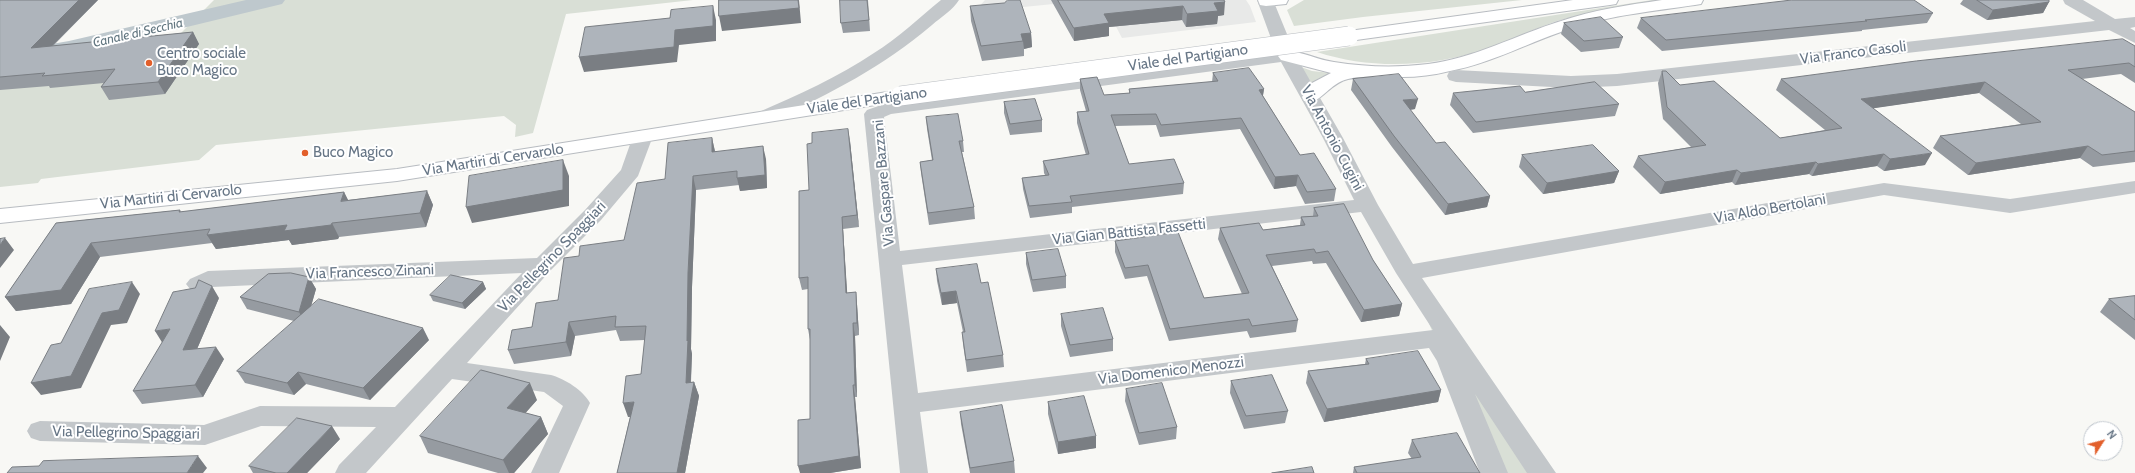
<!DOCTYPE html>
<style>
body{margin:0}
#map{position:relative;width:2135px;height:473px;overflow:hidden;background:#f8f8f5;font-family:Cabin,sans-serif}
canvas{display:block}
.north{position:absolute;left:2083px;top:421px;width:40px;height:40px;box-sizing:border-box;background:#fff;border:1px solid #c2c8cf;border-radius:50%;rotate:54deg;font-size:11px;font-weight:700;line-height:16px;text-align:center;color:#677686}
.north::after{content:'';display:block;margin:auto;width:14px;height:18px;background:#e25f2b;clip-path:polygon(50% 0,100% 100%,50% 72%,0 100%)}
</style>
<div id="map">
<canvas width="2135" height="473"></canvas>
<div class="north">N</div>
</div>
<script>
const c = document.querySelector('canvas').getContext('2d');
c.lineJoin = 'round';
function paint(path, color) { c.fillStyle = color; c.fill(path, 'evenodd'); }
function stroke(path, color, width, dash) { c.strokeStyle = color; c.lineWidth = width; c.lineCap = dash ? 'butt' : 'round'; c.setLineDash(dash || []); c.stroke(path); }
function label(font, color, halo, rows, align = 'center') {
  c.font = font + ' Cabin,sans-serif'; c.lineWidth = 4; c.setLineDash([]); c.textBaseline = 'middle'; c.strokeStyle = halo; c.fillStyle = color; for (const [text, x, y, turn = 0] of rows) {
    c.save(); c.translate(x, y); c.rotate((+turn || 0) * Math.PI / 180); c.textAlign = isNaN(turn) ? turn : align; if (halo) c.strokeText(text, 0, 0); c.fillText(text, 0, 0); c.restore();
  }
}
paint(new Path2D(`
 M985,0H1093L974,12Z
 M1102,0H1246L1250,6L1256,22L1122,38Z`), '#e8e9e8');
paint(new Path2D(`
 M214,0H693L566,14L533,133L515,137L516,125L504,116L216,145L199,160L41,179L38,183L0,187V63L177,37Z
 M1304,0H1522L1363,17L1294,26L1287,10Z
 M1652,0H1664C1628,6 1592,11 1557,21C1533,29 1510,41 1486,49C1433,67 1371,70 1317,52Z
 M1301,67L1312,71L1331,73L1318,79L1313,86Z
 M1407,273L1542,473H1494Z`), '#d9dfd6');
paint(new Path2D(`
 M246,0H285L282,4L104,47L0,67V53L69,41Z`), '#bec8cd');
const secondary = new Path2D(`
 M1258,0H1288L1286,4L1266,6L1260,5Z
 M1573,0H1618L1616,4L1610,5L1349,41L1343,40L1340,36L1343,32L1349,31Z
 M1662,0H1703L1701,4L1695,5C1654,11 1612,15 1573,28C1531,41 1493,63 1450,71C1434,75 1418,77 1402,77C1383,78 1365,75 1348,79C1327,84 1322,105 1304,101L1302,97L1312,83L1331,73L1281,60L1278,56L1281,52C1296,48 1317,60 1334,62C1365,67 1397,68 1428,64C1475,58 1516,35 1561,21C1593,10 1628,5 1662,0Z
 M900,90L907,92L909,96L907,100L397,181L0,223V209L397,169Z`);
stroke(secondary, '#b8bcc1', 2);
paint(new Path2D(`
 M941,0H959C953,10 941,17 932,25C884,66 830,94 773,120L766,122L759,120L756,116L759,112C798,95 838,77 874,53C898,38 919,18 941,0Z
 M1257,0H1273L1296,56L1343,138L1378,205L1413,264L1884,183L2010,199L2135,181V193L2010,213L1884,195L1422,278L1556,473H1527L1475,394L1508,473H1480L1437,361L1429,348L920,412L928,473H900L864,114L867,110L887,103L1276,52ZM1281,62L1323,138L1354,200L900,251L884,117L891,114ZM1361,212L1396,273L1433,330L918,393L902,265Z
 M2063,0H2083L2115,19L2135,17V27L2130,28L2135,31V43L2109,30L1617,86L1571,88L1456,82L1449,80L1447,76L1449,72L1456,70L1571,76L1617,74L2095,21L2065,4Z
 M643,130L650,132L653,136L638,176L601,220L551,270L467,363L551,375C565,379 583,390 590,403L559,473H531L563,406L544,392L452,379L366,473H335L339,465L376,427L261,426L205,445L40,441L31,438L27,431L31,424L40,421L204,425L260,406L395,407L522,273L212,287L198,292L190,289L186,284L190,279L208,271L537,258L585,210L621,170L633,136L636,132Z`), '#c3c7ca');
paint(secondary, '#fff');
const secondaryBridge = new Path2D(`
 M900,96L1349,36`);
stroke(secondaryBridge, '#b8bcc1', 20, []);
stroke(secondaryBridge, '#fff', 19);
paint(new Path2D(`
 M0,0H98L53,46L193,32L199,44L165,94L109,100L101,87L104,83L50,88L49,86L0,90Z
 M840,0H868L870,31L843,33L841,23Z
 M1051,0H1224V15L1218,16L1217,24L1186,27L1182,20L1109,27V36L1074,41Z
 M1963,0H2049V2L2043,13L1987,20L1960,4Z
 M970,6L1031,33L1032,47L1024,49V56L982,61L971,21Z
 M1933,13L1927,23L1862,30V31L1662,51L1637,28L1641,18Z
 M1564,23L1623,37L1619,48L1581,52L1561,34Z
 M2135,46V83L2121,74L2082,79L2135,112V162L2093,167L2080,158L1968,175L1933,148L1940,136L2021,124L1979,93L1873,108L1925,165L1884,171L1877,166L1812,176L1809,174L1735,185L1732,182L1660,194L1633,167L1638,156L1691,147L1663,119L1658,83L1662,71L1680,85L1780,138L1825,130L1776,90L1781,79Z
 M1213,73L1264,89L1263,96L1300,155L1336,189L1334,201L1305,204L1296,186L1274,189L1240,129L1160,137L1156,125L1115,126L1129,164L1184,183L1183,194L1072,207V213L1030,218L1023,189L1022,178L1045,175L1044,173L1043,161L1086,155L1077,123V112L1086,111L1080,90V79L1104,95L1129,93V89L1212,82Z
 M1353,79L1415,109L1410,110L1436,143L1490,196L1487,207L1445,215L1392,147L1351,90Z
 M1525,92L1619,104L1615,116L1473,133L1450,105L1453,93Z
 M1004,102L1042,120V132L1010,135L1004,113Z
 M926,117L963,141L964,152H962L974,207L975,219L929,225L921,173L920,162L932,160L927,129Z
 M712,138L715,151L766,159L767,188L740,191L739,185L696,190L692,287L691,349L692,354L691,382H694L699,396L685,473H617L630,417H628L641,374L645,340L620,341L616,330L575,336L571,356L514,364L508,350L532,327L558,300L579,256L624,240L665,179Z
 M850,141L859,227L843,229L847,293L856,292L857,304L859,335L855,336L857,397H855L861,468L830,473H800L810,419V340L808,329V289L802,290L799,278L809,190Z
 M1522,155L1619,171L1614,183L1543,194L1519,167Z
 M427,191L433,205L426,227L339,237L338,239L292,245L289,240L216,249L212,243L100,257L71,304L16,311L5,297L56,223L180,210L181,212L344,192L348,200Z
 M1314,208L1373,260L1402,304L1399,316L1361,322L1326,263L1313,264L1312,261L1272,266L1298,320L1296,332L1250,338L1247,331L1169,341L1147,276L1125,279L1115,252V241L1204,298L1242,294L1218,239L1220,228L1263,230L1300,225L1301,217L1313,216Z
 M1026,253L1066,276V288L1033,292L1026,264Z
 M936,269L981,283L1003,355L1004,367L967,372L963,344L962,332H963L957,303L942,305L937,281Z
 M309,277L316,289L311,306L429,340L370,400L306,384L294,395L245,383L237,371L294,321L247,309L240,297Z
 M483,282L486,289L465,309L433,301L430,295Z
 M2135,296V340L2100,312L2109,299Z
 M219,298L197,349L224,359L203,397L142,404L133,391Z
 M1061,314L1113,339V351L1070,357L1061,326Z
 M1366,359L1441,390L1438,402L1324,422L1306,383L1308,371L1365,364Z
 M1231,381L1288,411L1285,423L1244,429L1230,393Z
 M1126,389L1177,427L1176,439L1139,445L1125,401Z
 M537,400L525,413L541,417L548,434L514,473H498L428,453L420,436Z
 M1048,402L1096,436V448L1058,454L1048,414Z
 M960,412L1014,461L1015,473H970L961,424Z
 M340,439L307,473H253L249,466Z
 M1412,440L1480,473H1353L1354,467L1412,459L1408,453Z`), '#969ba1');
paint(new Path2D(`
 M79,0H98L38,60L31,48Z
 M799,0L801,23L722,31L719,16Z
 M1225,2L1224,15L1218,16L1217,24L1186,27L1187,14L1214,3Z
 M2049,2L2043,13L1987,20L1993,10Z
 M713,6L716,20V41L679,45L677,62L584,72L579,57L675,30Z
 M1183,6L1182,20L1109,27V36L1074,41V28L1104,14Z
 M193,32L199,44L165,94L158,82Z
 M1031,33L1032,47L1024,49L1023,41L1021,34Z
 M1985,82L1979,93L1855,111L1861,99Z
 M1264,89L1262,100L1259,90Z
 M1418,99L1415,109L1400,111L1403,100Z
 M848,129L850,141L859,227L857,215Z
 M712,138L715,152H712Z
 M763,146L766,159L767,188L740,191L737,178Z
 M2088,146L2080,158L1968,175L1976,163Z
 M1932,153L1925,165L1884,171L1890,159Z
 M1884,154L1877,166L1812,176L1818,164Z
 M563,160L569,176V206L472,223L466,207Z
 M1816,162L1809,174L1735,185L1741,173Z
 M1737,170L1732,182L1660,194L1665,182Z
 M1619,171L1614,183L1543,194L1547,183Z
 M1298,175L1296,186L1274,189L1275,177Z
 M693,176L696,190L692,287L691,349L692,354L690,397L686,383L688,273Z
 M427,191L433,205L426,227L420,213Z
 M344,192L351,206L341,201Z
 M1490,196L1487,207L1445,215L1448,204Z
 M842,217L843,229L848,305L846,293Z
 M332,223L339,237L338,239L292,245L289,240L216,249L207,235L287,225Z
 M5,238L14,250L0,268V245Z
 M91,243L100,257L71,304L16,311L5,297Z
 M309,277L316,289L306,324L299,312Z
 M132,282L140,294L127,323L111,325L81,388L41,395L31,383L102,313Z
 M483,282L486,289L465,309L462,303Z
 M212,286L219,298L191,363L183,350Z
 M956,291L957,303L942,305L941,293Z
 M856,292L857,304L859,335L857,323Z
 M1402,304L1399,316L1361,322L1364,310Z
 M569,322L575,336L571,356L566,342Z
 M853,323L855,336L857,397L855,385Z
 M0,325L10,337L0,361Z
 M423,328L429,340L370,400L363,388Z
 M170,329L163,344L155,331Z
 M216,347L224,359L203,397L195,385Z
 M298,372L306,384L294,395L287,383Z
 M694,382L699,396L685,473H677Z
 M530,383L537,400L515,425L507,408Z
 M853,385L855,397L861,468L830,473H800L798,466Z
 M1441,390L1438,402L1324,422L1327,409Z
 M634,402L639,416L628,417L623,403Z
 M541,417L548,434L514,473H509L503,460Z
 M332,426L340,439L307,473H287Z
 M1096,436V448L1058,454V442Z
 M198,456L207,468L203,473H187Z`), '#7a7e83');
const building = new Path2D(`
 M0,0H79L31,48L193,32L158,82L101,87L115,69L42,76L45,73L0,77Z
 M719,0H798L799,8L719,16Z
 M840,0H867L869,20L841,23Z
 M1008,0H1020L1031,33L1021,34L1023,41L981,46L970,6L1004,3Z
 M1058,0H1224L1225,2L1214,3L1218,11L1187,14L1183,6L1104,14L1109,23L1074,28Z
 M1792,0H1914L1933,13L1865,20L1867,21L1666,40L1641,18Z
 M1977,0H2049V2L1993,10Z
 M713,6V26L675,30L674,47L579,57L585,27L670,18L671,10Z
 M1601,17L1623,37L1584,41L1564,23Z
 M2123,39L2135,46V67L2129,63L2068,70L2135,112V151L2102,155L2088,146L1976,163L1940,136L2041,122L1985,82L1861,99L1932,153L1890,159L1884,154L1818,164L1816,162L1741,173L1737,170L1665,182L1638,156L1706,145L1667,107L1662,71H1666L1680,85L1714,81L1780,138L1842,128L1781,79L1916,61Z
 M1249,68L1264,89L1259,90L1300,155L1314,153L1336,189L1307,192L1298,175L1275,177L1241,118L1161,125L1156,114L1111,115L1129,164L1174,159L1184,183L1070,196L1072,202L1029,206L1022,178L1049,175L1043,161L1089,154L1077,112L1089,111L1080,79L1097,77L1104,95L1130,93L1129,89L1218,81L1213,73Z
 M1399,74L1418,99L1403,100L1436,143L1445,142L1490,196L1448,204L1394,136L1353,79Z
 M1595,82L1619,104L1476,122L1453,93L1520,86L1525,92Z
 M1035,99L1042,120L1010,124L1004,102Z
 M958,114L963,141H959L974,207L928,213L920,162L933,160L926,117Z
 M848,129L857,215L842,217L846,293L856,292L857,323H853L855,385H853L859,456L798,466V420L810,419V329H808V277L799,278V191L809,190L807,144L812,143V133Z
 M712,138V152L763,146L765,175L737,178V171L693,176L688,273L687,341L688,340L686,383L694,382L677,473H617L634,402L623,403L626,376L641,374L646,326L615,327L616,316L569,322L566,342L508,350L512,330L532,327L536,303L558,300L564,258L579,256L580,246L624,240L637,183L665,179L668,143Z
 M1593,145L1619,171L1547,183L1522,155Z
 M563,160V190L466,207L469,176Z
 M427,191L420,213L332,223L331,225L284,231L287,225L207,235L210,229L91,243L61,290L5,297L56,223L180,210L179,212L344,192L341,201Z
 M1344,204L1373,260L1402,304L1364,310L1328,251L1316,253L1314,249L1266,255L1298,320L1252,326L1249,319L1170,329L1148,265L1125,268L1115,241L1178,232L1204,298L1249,293L1220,228L1259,223L1263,230L1305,225L1301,217L1318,216L1314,208Z
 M5,238L0,245V239Z
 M1058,249L1066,276L1032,280L1026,253Z
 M977,264L981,283L988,282L1003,355L966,360L962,332H965L956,291L941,293L936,269Z
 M291,273L309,277L299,312L240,297L268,274Z
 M451,275L483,282L462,303L430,295Z
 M199,280L212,286L183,350L216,347L195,385L133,391L170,329L155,331L173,292L195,288Z
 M132,282L119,310L102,313L71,376L31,383L51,345L61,343L89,289Z
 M2135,296V320L2109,299Z
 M319,299L423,328L363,388L298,372L287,383L237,371Z
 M1103,308L1113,339L1070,345L1061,314Z
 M1418,351L1441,390L1327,409L1308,371L1369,364L1366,359Z
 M481,370L530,383L507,408L541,417L503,460L420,436Z
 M1272,375L1288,411L1246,416L1231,381Z
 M1162,383L1177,427L1139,433L1126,389Z
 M1084,396L1096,436L1058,442L1048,402Z
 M1002,405L1014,461L970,468L960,412Z
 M297,418L332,426L287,473H276L249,466Z
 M1457,433L1480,473H1357L1354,467L1421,457L1412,440Z
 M198,456L187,473H7L12,467L39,466L43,461Z
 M1312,467L1314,473H1272Z`);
paint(building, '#aeb4bb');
stroke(building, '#7a7e83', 1);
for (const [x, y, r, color] of [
 [149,63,4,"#e25f2b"],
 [305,153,4,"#e25f2b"]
]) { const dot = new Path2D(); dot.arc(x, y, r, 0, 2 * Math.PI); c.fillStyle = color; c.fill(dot); stroke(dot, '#fff', 1.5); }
label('italic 13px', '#637781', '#fff', [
 ["Canale di Secchia",138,33,-13]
]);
label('15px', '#677686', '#fff', [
 ["Via Franco Casoli",1853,53,-7],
 ["Viale del Partigiano",1188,58,-8],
 ["Viale del Partigiano",867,101,-8],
 ["Via Antonio Cugini",1332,138,62],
 ["Via Martiri di Cervarolo",493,160,-9],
 ["Via Gaspare Bazzani",884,183,-95],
 ["Via Martiri di Cervarolo",171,197,-6],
 ["Via Aldo Bertolani",1770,209,-10],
 ["Via Gian Battista Fassetti",1129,232,-6],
 ["Via Pellegrino Spaggiari",552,257,-46],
 ["Via Francesco Zinani",370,272,-2],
 ["Via Domenico Menozzi",1171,371,-7],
 ["Via Pellegrino Spaggiari",126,433,1]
]);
label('15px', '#677686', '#fff', [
 ["Centro sociale",157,54],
 ["Buco Magico",157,71],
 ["Buco Magico",313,153]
], 'left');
</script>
